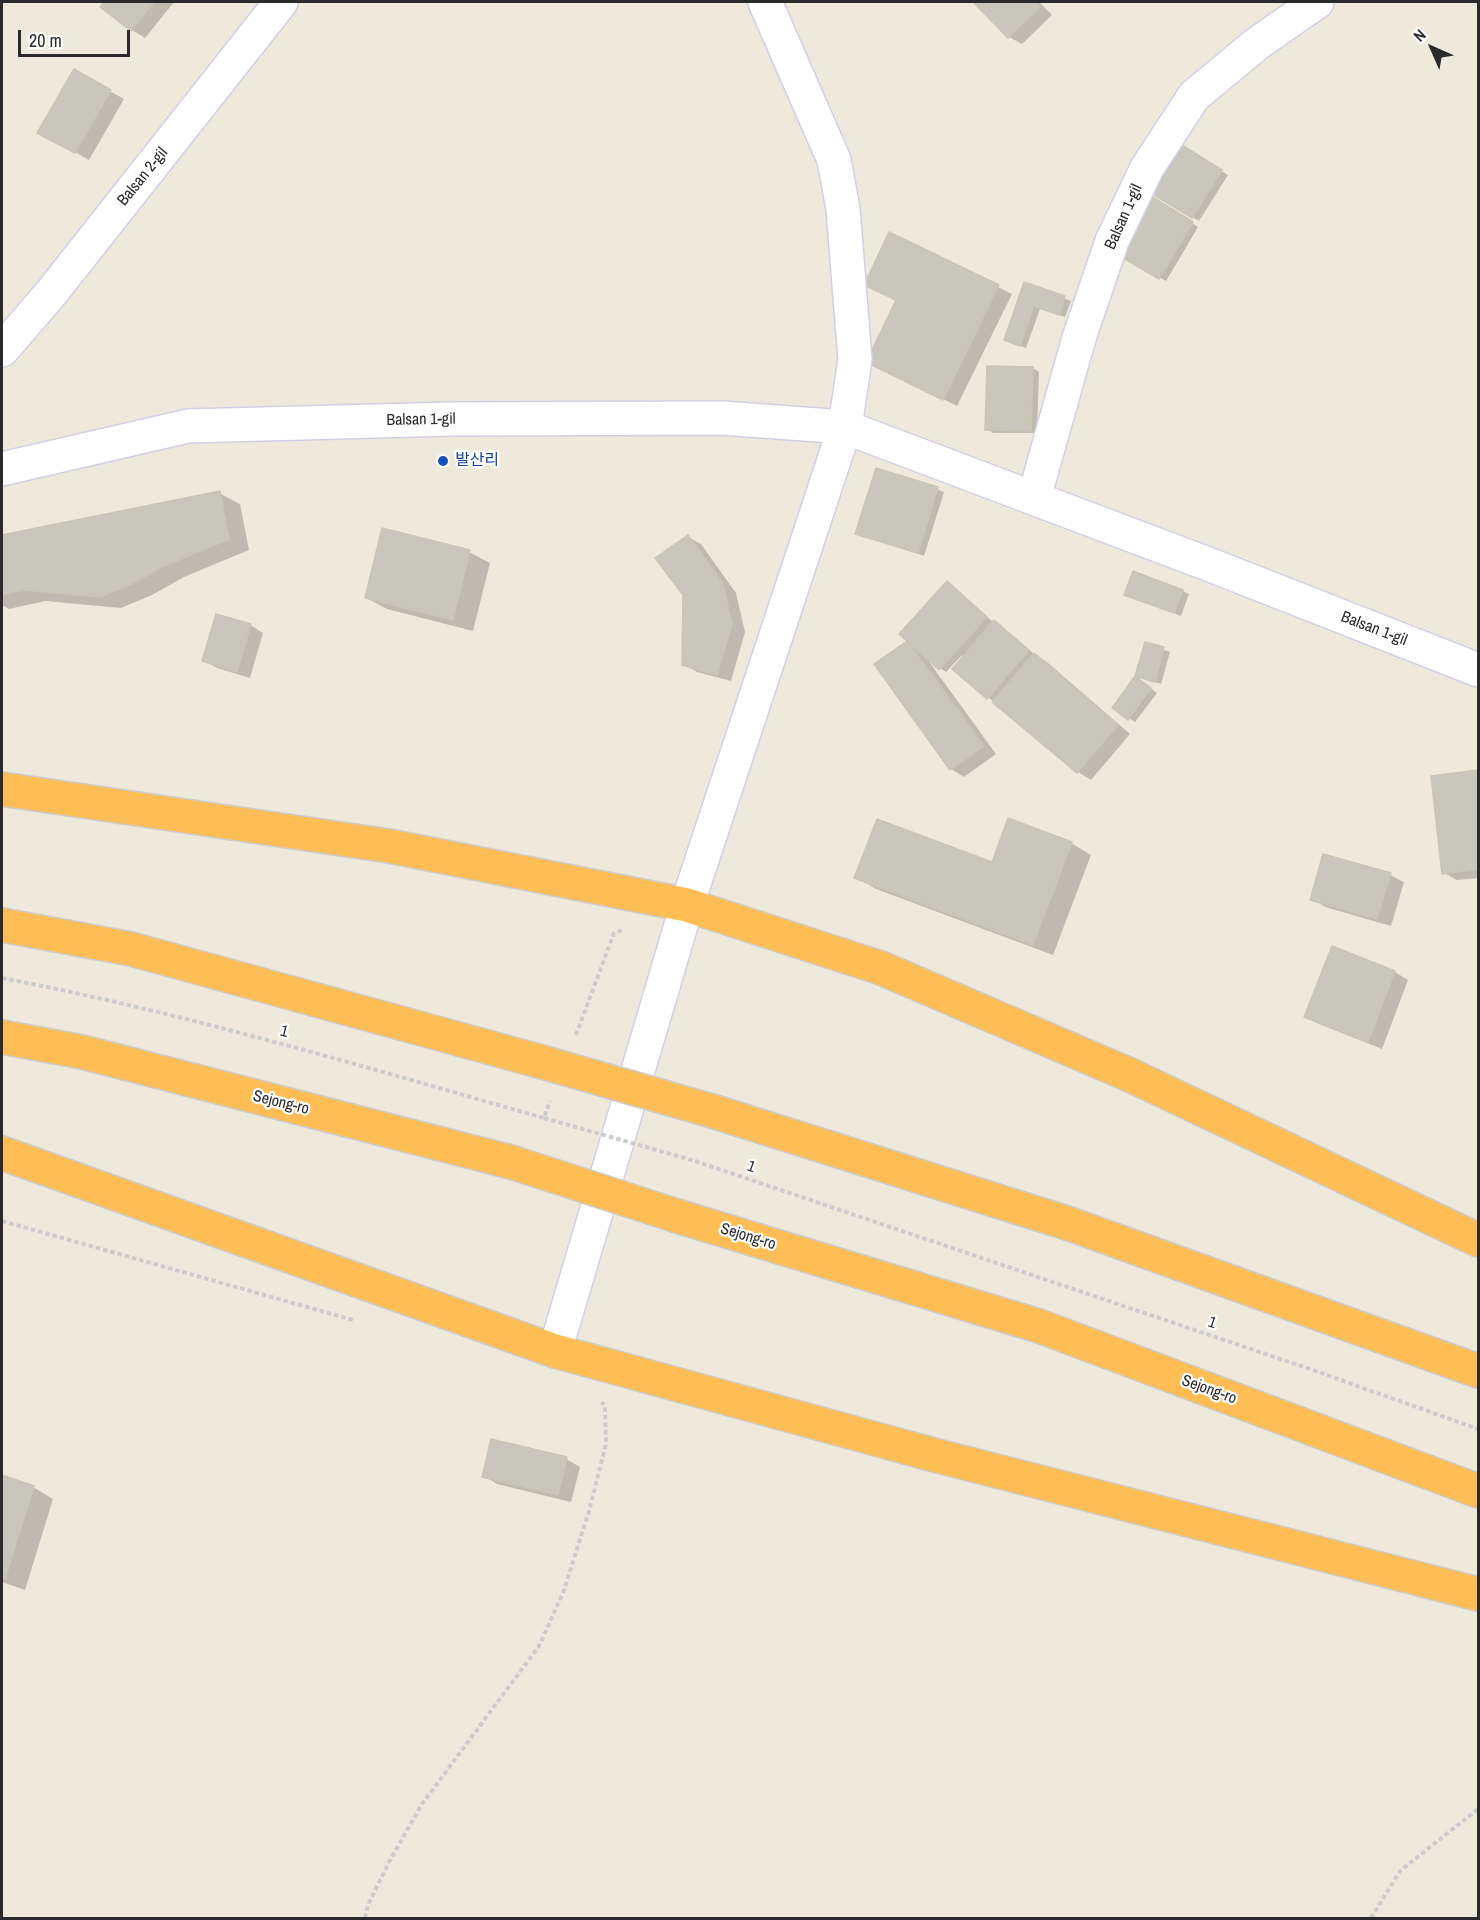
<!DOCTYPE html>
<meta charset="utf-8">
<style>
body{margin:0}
#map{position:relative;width:1480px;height:1920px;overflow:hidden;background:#eee9db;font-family:"Archivo Narrow",sans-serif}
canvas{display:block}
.frame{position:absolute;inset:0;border:3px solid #2a2a2a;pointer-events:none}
.north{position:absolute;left:1402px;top:18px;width:60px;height:60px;-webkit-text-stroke:4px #fff;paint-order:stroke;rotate:315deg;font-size:16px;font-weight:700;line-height:24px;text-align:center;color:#2a2a2a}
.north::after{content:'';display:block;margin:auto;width:21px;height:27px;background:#2a2a2a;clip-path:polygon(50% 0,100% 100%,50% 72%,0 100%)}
.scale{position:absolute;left:18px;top:30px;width:112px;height:27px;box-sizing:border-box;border:3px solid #2a2a2a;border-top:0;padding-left:8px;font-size:18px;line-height:21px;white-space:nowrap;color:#2a2a2a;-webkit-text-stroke:4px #fff;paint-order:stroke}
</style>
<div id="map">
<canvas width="1480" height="1920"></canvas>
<div class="frame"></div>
<div class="north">N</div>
<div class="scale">20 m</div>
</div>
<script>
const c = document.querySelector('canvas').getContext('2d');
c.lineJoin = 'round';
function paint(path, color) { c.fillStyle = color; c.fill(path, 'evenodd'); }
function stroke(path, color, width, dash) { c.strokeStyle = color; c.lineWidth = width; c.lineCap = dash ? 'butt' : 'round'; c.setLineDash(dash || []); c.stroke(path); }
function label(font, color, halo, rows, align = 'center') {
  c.font = font + ' "Archivo Narrow","Noto Sans KR",sans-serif'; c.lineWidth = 4.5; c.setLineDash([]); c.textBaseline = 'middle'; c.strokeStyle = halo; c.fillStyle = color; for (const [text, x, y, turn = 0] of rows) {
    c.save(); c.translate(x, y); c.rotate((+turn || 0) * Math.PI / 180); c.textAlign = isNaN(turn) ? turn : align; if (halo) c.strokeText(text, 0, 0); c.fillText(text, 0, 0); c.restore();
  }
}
paint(new Path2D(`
 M106,2H174L145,38L132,30L102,7Z
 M975,2H1039L1052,15L1022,44L1009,37Z
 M74,71L124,99L89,160L39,132Z
 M1177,144L1228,175L1199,221L1148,190Z
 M1150,197L1198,227L1166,281L1117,253Z
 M890,234L1012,294L957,406L879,367L897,300Z
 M1025,284L1071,301L1065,317L1040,309L1026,348L1005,340Z
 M1033,368L1039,372L1037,433H993L987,429Z
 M877,470L944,492L924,556L857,534Z
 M219,493L240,504L249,550L184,577L152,595L121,608L45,601L9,609L2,605V537Z
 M688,537L701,544L736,593L745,632L731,681L697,672L684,664Z
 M469,552L490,563L473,631L387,609L366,598Z
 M947,582L993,622L1000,626L1034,654L1048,663L1130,734L1091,780L1078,772L988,697L962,655L946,672L927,659L996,754L964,777L951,769L876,664L909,641Z
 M1183,591L1189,594L1181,616L1132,597Z
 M250,625L263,633L250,678L217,668L203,660Z
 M1146,644L1170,652L1161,684L1137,676Z
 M1142,682L1157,693L1135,722L1129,718Z
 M1478,772V878L1457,880L1444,873L1433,777Z
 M1071,843L1091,855L1053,955L876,889L856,877L993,864Z
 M1390,875L1404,882L1391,926L1325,907L1312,899Z
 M1333,948L1395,972L1408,980L1382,1049L1319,1024L1306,1017Z
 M566,1459L580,1467L571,1502L497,1484L484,1476Z
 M2,1477L33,1487L53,1499L25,1590L2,1582Z`), '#0003');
const building = new Path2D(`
 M104,2H154L131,31L100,7Z
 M973,2H1035L1040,7L1008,38Z
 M74,69L111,90L75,153L37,133Z
 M1177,142L1222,170L1192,218L1146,190Z
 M1149,195L1193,222L1159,279L1115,253Z
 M889,232L999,285L943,400L866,362L896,300L864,285Z
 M1024,282L1065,296L1059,315L1034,306L1020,346L1004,340Z
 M987,366L1033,367L1031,431L985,430Z
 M876,468L938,487L918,553L855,534Z
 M220,491L229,539L164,566L131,584L100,597L24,590L2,595V535Z
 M382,528L470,550L453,620L365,598Z
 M688,535L723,584L732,624L717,675L682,665L683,595L655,558Z
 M1133,571L1183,590L1174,613L1124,595Z
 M947,581L987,617L939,670L899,634Z
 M216,614L251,624L237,672L202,661Z
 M994,620L1029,650L987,699L952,669Z
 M907,641L984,746L950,770L874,664Z
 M1145,642L1164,647L1155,682L1135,676Z
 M1034,653L1118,725L1077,773L992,702Z
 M1135,676L1151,688L1128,720L1112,708Z
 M1478,770V869L1442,874L1431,776Z
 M1008,818L1072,842L1033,945L854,878L877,819L992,862Z
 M1323,854L1391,873L1377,919L1310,900Z
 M1332,946L1395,971L1368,1042L1304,1017Z
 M491,1439L567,1457L558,1495L482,1477Z
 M2,1475L34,1486L5,1579L2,1578Z`);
paint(building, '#c9c6bb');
stroke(building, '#c9c6b4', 1.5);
const minor = new Path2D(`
 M2,350L52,292L281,2
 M2,469L188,426L451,419L722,418L845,427L1208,564L1478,670
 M1034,498L1079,338L1112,241L1147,168L1194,96L1258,43L1317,2
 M555,1351L687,905L845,427L855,359L843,209L834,160L765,2`);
const highway = new Path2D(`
 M2,789L389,846L687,905L881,968L1130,1075L1478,1240
 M2,925L131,949L542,1062
 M2,1037L82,1052L511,1162
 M712,1111L1067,1223L1478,1371
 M2,1153L555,1351L934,1455L1478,1594
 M677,1216L1039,1326L1478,1491`);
stroke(minor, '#d0d0e5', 36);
stroke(highway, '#ccc', 36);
stroke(new Path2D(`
 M2,978C185,1013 365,1067 544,1118L550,1101
 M576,1035L614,933L623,930
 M695,1161L1307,1368L1478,1429
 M2,1221L353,1320
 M365,1918L368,1905L389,1862L422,1804L539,1646L563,1593L589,1511L606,1444L605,1407L602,1402
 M1371,1918L1400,1871L1478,1809`), '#ccc', 4, [4.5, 3]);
stroke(minor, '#fff', 33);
stroke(highway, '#ffbd55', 33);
const highwayBridge = new Path2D(`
 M542,1062L712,1111
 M511,1162L677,1216`);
stroke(highwayBridge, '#ccc', 36, []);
stroke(new Path2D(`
 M544,1118L695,1161`), '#ccc', 4, [4.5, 3]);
stroke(highwayBridge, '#ffbd55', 33);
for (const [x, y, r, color] of [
 [443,461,6,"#1a4fb4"]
]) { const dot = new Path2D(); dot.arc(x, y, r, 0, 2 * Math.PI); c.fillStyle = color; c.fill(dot); stroke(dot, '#fff', 2); }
label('16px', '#2a2a2a', '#fff', [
 ["Balsan 2-gil",143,177,-51],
 ["Balsan 1-gil",1124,217,-66],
 ["Balsan 1-gil",421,420,-1],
 ["Balsan 1-gil",1374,629,21],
 ["1",284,1032,14],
 ["Sejong-ro",281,1103,14],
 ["1",751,1167,19],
 ["Sejong-ro",748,1237,17],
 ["1",1212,1323,19],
 ["Sejong-ro",1209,1390,20]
]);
label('16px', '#164399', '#fff', [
 ["발산리",455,461]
], 'left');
</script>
